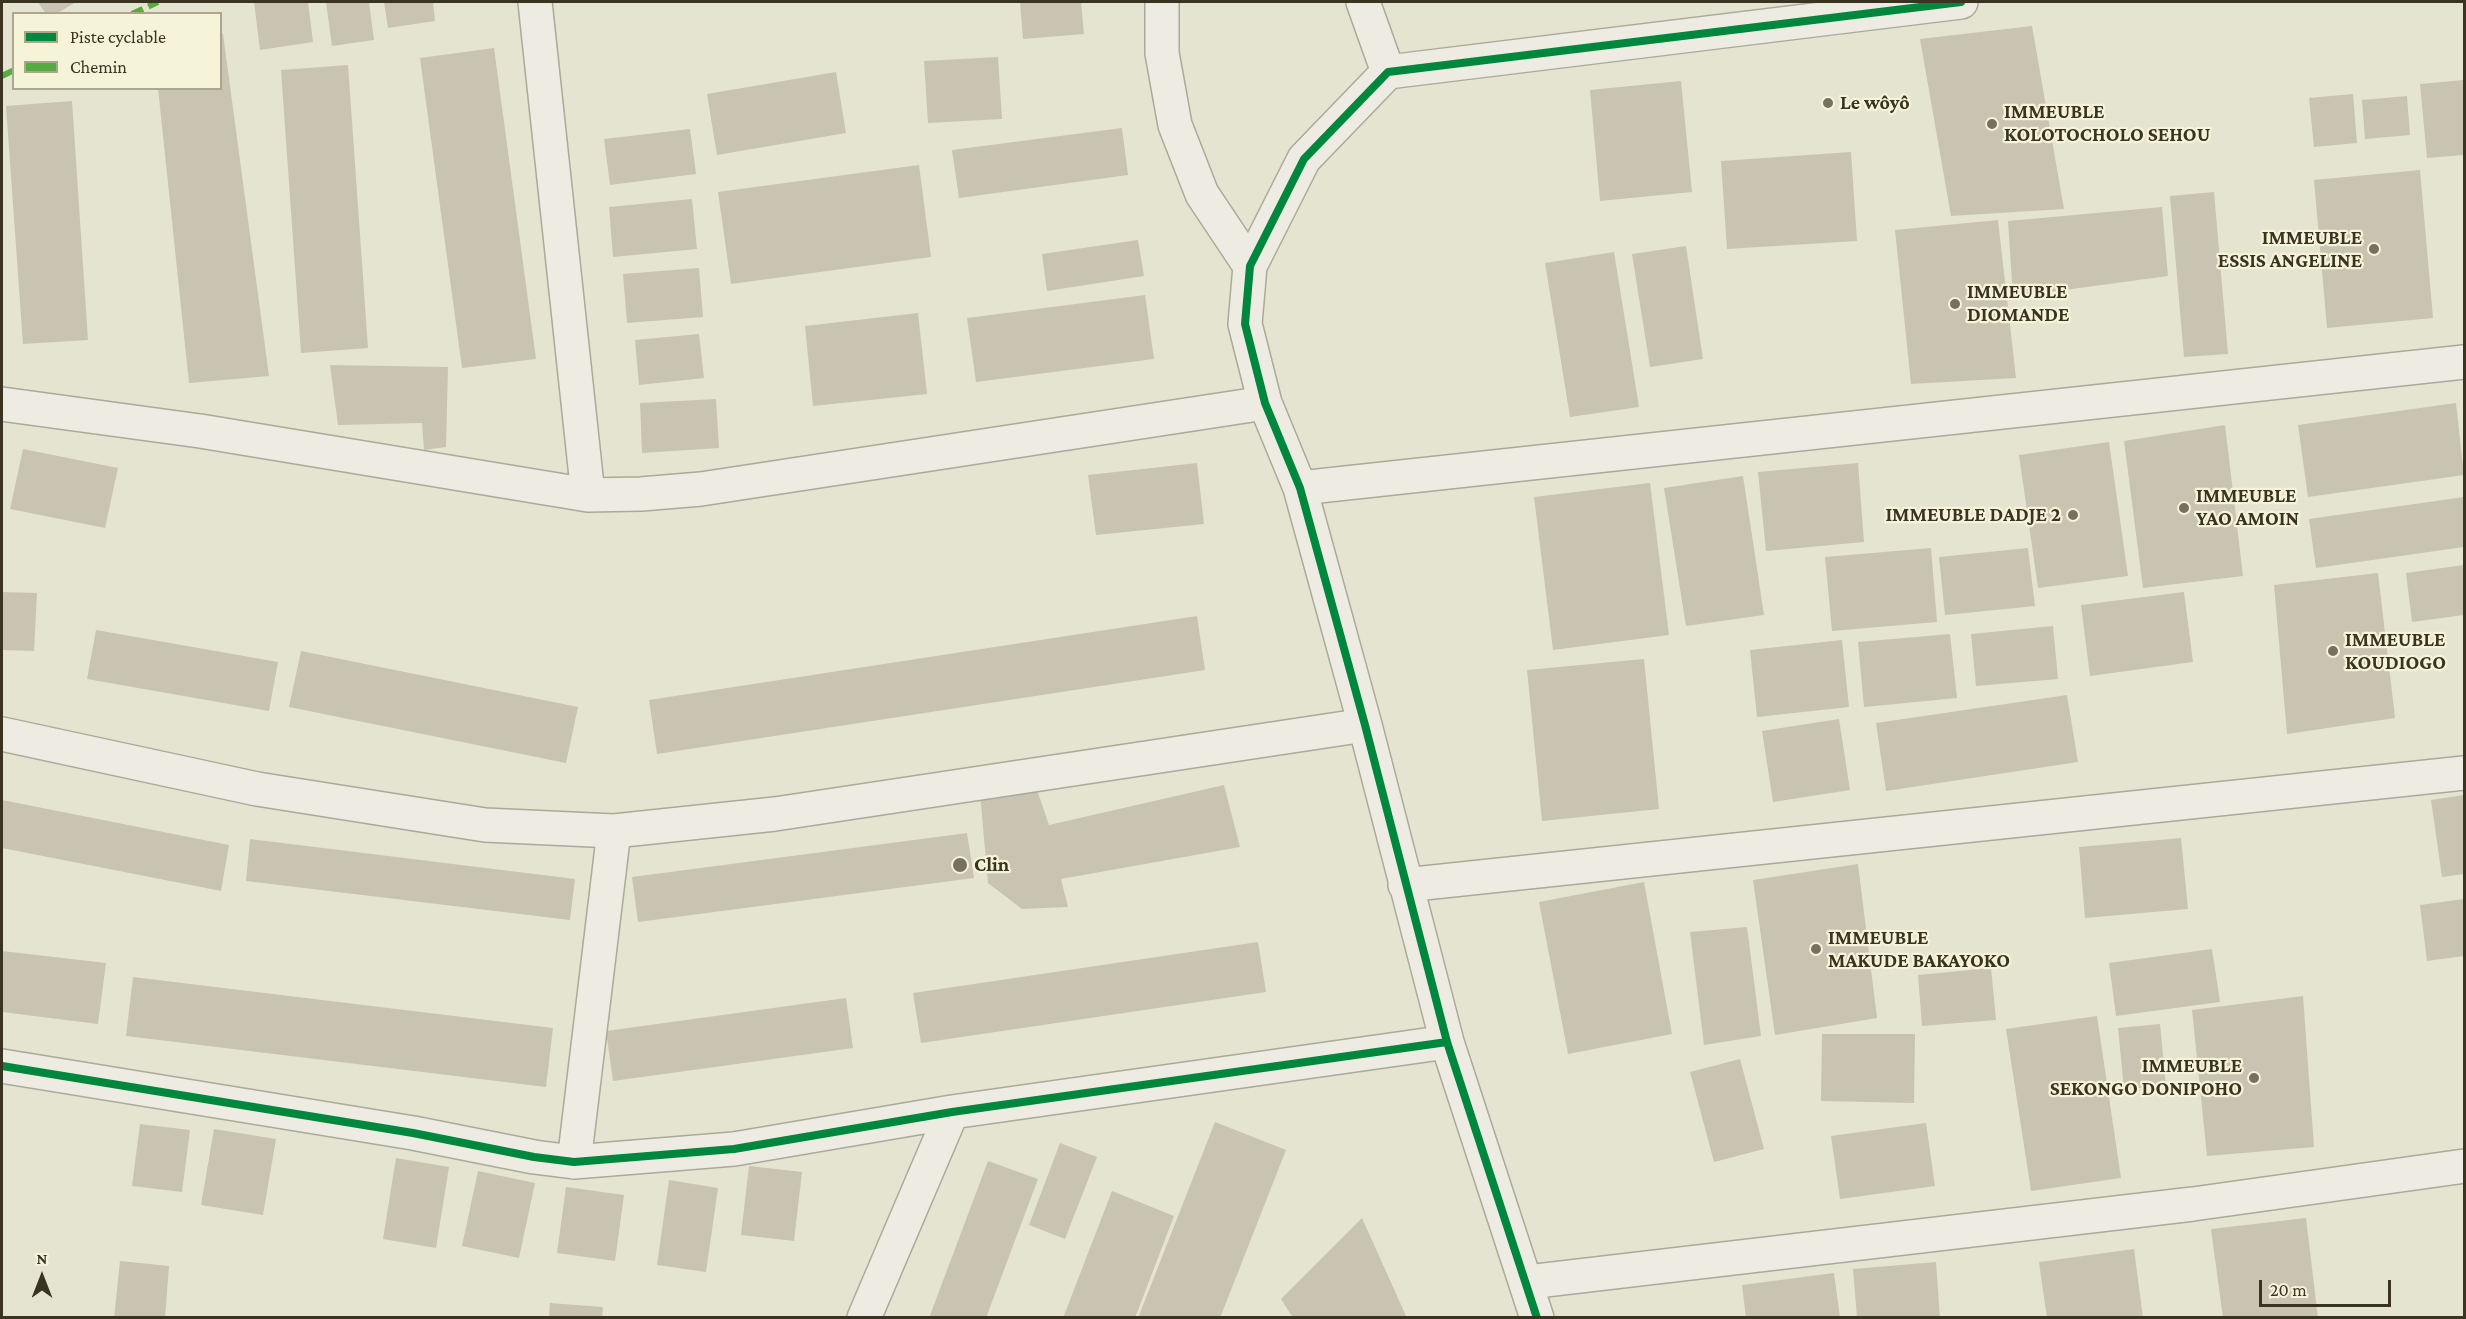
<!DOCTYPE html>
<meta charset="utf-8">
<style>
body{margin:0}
#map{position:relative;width:2466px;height:1319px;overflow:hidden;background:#e5e4d1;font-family:"Crimson Pro",serif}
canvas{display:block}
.frame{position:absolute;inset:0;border:3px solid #3a3321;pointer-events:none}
.legend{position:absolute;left:12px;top:12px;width:210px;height:78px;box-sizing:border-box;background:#f5f3d8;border:2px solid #aaa68f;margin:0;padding:8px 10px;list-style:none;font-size:18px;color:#3a3321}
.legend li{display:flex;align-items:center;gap:12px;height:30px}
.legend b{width:30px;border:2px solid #aaa68f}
.north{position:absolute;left:12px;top:1247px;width:60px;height:60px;-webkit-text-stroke:4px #f5f3d8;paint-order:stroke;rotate:0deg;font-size:16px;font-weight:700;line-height:24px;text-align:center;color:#3a3321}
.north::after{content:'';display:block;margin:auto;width:21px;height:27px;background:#3a3321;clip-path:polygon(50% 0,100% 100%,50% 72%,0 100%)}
.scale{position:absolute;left:2259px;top:1280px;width:132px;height:27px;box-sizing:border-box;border:3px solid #3a3321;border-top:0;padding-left:8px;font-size:18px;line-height:21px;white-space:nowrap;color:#3a3321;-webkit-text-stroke:4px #f5f3d8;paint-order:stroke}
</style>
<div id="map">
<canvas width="2466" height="1319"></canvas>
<div class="frame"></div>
<ul class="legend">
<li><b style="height:8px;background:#00873e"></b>Piste cyclable</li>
<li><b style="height:8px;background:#55ac43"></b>Chemin</li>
</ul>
<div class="north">N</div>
<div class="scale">20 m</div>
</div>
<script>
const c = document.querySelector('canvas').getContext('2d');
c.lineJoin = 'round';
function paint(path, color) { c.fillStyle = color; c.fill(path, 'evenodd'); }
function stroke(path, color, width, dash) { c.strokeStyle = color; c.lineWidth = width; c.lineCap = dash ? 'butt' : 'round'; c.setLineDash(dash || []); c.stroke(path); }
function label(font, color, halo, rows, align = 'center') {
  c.font = font + ' "Crimson Pro",serif'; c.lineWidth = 4.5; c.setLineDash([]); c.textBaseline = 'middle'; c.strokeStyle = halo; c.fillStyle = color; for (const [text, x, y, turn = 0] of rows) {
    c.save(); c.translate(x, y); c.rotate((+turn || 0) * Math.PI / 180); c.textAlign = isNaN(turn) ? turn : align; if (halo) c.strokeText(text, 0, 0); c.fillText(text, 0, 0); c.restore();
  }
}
paint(new Path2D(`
 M38,2H76L56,14H46Z
 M254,2H308L313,42L260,50Z
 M326,2H369L374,40L332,46Z
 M384,2H433L435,21L388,28Z
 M1020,2H1081L1084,34L1023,39Z
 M2032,26L2064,209L1951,216L1920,39Z
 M220,34H223L269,376L189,383L158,88H220Z
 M494,48L536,359L462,368L420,58Z
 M998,57L1002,119L928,123L924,61Z
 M348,65L368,348L301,353L281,70Z
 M836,72L846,133L717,155L707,94Z
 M2464,80V155L2427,158L2420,84Z
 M1681,81L1692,192L1600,201L1590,90Z
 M2353,94L2357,143L2314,147L2309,98Z
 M2407,96L2410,135L2365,139L2362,100Z
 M72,101L88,340L23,344L6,106Z
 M1122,128L1128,175L959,198L952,150Z
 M690,129L696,174L610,185L604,139Z
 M1851,152L1857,241L1727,249L1721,161Z
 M919,165L931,257L731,284L718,192Z
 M2420,170L2433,318L2327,328L2314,180Z
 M2214,192L2228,354L2184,357L2170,196Z
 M692,199L697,249L613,257L609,207Z
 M2162,207L2168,276L2013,297L2008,221Z
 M1998,220L2016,378L1911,384L1895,230Z
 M1138,240L1144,276L1047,291L1042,254Z
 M1686,246L1703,359L1650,367L1632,254Z
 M1614,252L1639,407L1570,417L1545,263Z
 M699,268L703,317L627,323L623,274Z
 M1145,295L1154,359L976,382L967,318Z
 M918,313L927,394L813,406L805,326Z
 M699,334L704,378L639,385L635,340Z
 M330,365L448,367L446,447L424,450L422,423L338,425Z
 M716,399L719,448L642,453L640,403Z
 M2456,403L2464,475L2308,497L2298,425Z
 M2225,425L2243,576L2143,588L2124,441Z
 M2109,442L2128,576L2038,588L2019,455Z
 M23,449L118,468L105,528L10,509Z
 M1197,463L1204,524L1096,535L1088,475Z
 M1858,463L1864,542L1766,551L1758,472Z
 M1743,476L1764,615L1686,626L1664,488Z
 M1650,483L1669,635L1553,650L1534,497Z
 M2464,497V547L2316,568L2309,519Z
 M1931,548L1937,622L1832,631L1825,557Z
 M2028,548L2035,606L1945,615L1939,557Z
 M2464,565V615L2412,622L2406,573Z
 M2378,573L2395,718L2287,734L2274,585Z
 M2,592L37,593L34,651L2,650Z
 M2184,592L2193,662L2090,676L2081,605Z
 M1197,616L1205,670L657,754L649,700Z
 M2053,626L2058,679L1976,686L1971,634Z
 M96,630L278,662L269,711L87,679Z
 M1950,634L1957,698L1864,707L1858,642Z
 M1842,640L1849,707L1757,717L1750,650Z
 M301,651L578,707L566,763L289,707Z
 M1644,659L1659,809L1542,821L1527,670Z
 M2067,695L2078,762L1886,791L1876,723Z
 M1839,719L1850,790L1773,802L1762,731Z
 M1035,784L1049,825L1224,785L1240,847L1061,879L1068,907L1022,909L988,883L980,793Z
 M2464,795V874L2442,877L2431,800Z
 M2,800L229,845L221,891L2,848Z
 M967,833L974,878L638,922L632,877Z
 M2181,838L2188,909L2085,918L2079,847Z
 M250,839L575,879L570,920L246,881Z
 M1858,864L1877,1018L1775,1035L1753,880Z
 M1644,882L1672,1034L1568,1054L1539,902Z
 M2464,899V956L2427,961L2420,905Z
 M1747,927L1761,1036L1704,1045L1690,932Z
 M1258,942L1266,992L921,1043L913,993Z
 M2212,949L2220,1002L2116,1016L2109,963Z
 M2,951L106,963L98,1024L2,1012Z
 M1991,968L1996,1020L1922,1026L1918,975Z
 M133,977L553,1028L546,1087L126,1036Z
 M2303,996L2314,1147L2207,1156L2192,1010Z
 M846,998L853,1048L613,1081L606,1031Z
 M2097,1016L2121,1178L2031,1191L2006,1029Z
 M2160,1024L2166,1086L2124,1089L2118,1028Z
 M1822,1034H1915L1914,1103L1821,1101Z
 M1740,1059L1764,1149L1714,1162L1690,1072Z
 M1215,1122L1286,1150L1220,1318H1138Z
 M1926,1123L1935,1186L1840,1199L1831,1136Z
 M140,1124L190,1130L182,1192L132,1186Z
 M214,1129L276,1139L263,1215L201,1205Z
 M1060,1143L1097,1157L1065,1239L1029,1225Z
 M396,1158L449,1167L436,1248L383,1239Z
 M988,1161L1038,1179L986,1318H929Z
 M749,1166L802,1172L794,1241L741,1235Z
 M478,1171L535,1183L519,1258L462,1246Z
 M669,1180L718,1188L706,1272L657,1265Z
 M566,1187L624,1195L615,1261L557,1253Z
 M1112,1191L1174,1216L1135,1318H1063Z
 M1362,1218L1407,1318H1293L1281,1299Z
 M2306,1218L2318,1318H2223L2211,1229Z
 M2134,1249L2143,1318H2047L2039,1262Z
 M120,1261L169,1266L165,1318H114Z
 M1936,1262L1940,1318H1857L1853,1269Z
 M1834,1273L1840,1318H1746L1742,1285Z
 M550,1303L603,1307L602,1318H549Z`), '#c9c4b2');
const street = new Path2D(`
 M535,2L588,495
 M1162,2V53L1175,125L1202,194L1250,266
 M1363,2L1388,72
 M2,404L200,431L588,495L641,494L701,489L1265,403
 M1300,488L2464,362
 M2,734L257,789L485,825L614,831L775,814L1365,725
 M1405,885L2464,773
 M2,1066L229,1103L413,1133L534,1157L574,1162L734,1149L952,1112L1447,1042
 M574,1162L614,831
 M1528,1282L2193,1204L2464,1166
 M864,1318L952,1112
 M1537,1318L1447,1042L1365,725L1300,488L1265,403L1245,324L1250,266L1304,159L1388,72L1961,2`);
stroke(street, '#aba999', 36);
stroke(street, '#eeece2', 33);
stroke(new Path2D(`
 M132,14L158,2
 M2,76L14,70`), '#55ac43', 6, [12, 6]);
stroke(new Path2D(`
 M2,1066L229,1103L413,1133L534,1157L574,1162L734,1149L952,1112L1447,1042
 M1537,1318L1447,1042L1365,725L1300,488L1265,403L1245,324L1250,266L1304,159L1388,72L1961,2`), '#00873e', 8);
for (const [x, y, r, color] of [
 [1828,103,6,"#76715f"],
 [1992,124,6,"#76715f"],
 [2374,249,6,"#76715f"],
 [1955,304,6,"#76715f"],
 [2184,508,6,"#76715f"],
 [2073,515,6,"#76715f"],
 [2333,651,6,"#76715f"],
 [960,865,8,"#76715f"],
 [1816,949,6,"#76715f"],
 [2254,1078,6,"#76715f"]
]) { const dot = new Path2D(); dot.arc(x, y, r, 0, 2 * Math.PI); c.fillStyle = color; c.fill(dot); stroke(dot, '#f5f3d8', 2); }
label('bold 20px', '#3a3321', '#f5f3d8', [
 ["Le wôyô",1840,103],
 ["IMMEUBLE",2004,112],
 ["KOLOTOCHOLO SEHOU",2004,135],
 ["IMMEUBLE",2362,238,"right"],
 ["ESSIS ANGELINE",2362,261,"right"],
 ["IMMEUBLE",1967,292],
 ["DIOMANDE",1967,315],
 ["IMMEUBLE",2196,496],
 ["YAO AMOIN",2196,519],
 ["IMMEUBLE DADJE 2",2061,515,"right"],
 ["IMMEUBLE",2345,640],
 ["KOUDIOGO",2345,663],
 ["Clin",974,865],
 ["IMMEUBLE",1828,938],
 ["MAKUDE BAKAYOKO",1828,961],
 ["IMMEUBLE",2242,1066,"right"],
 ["SEKONGO DONIPOHO",2242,1089,"right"]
], 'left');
</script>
